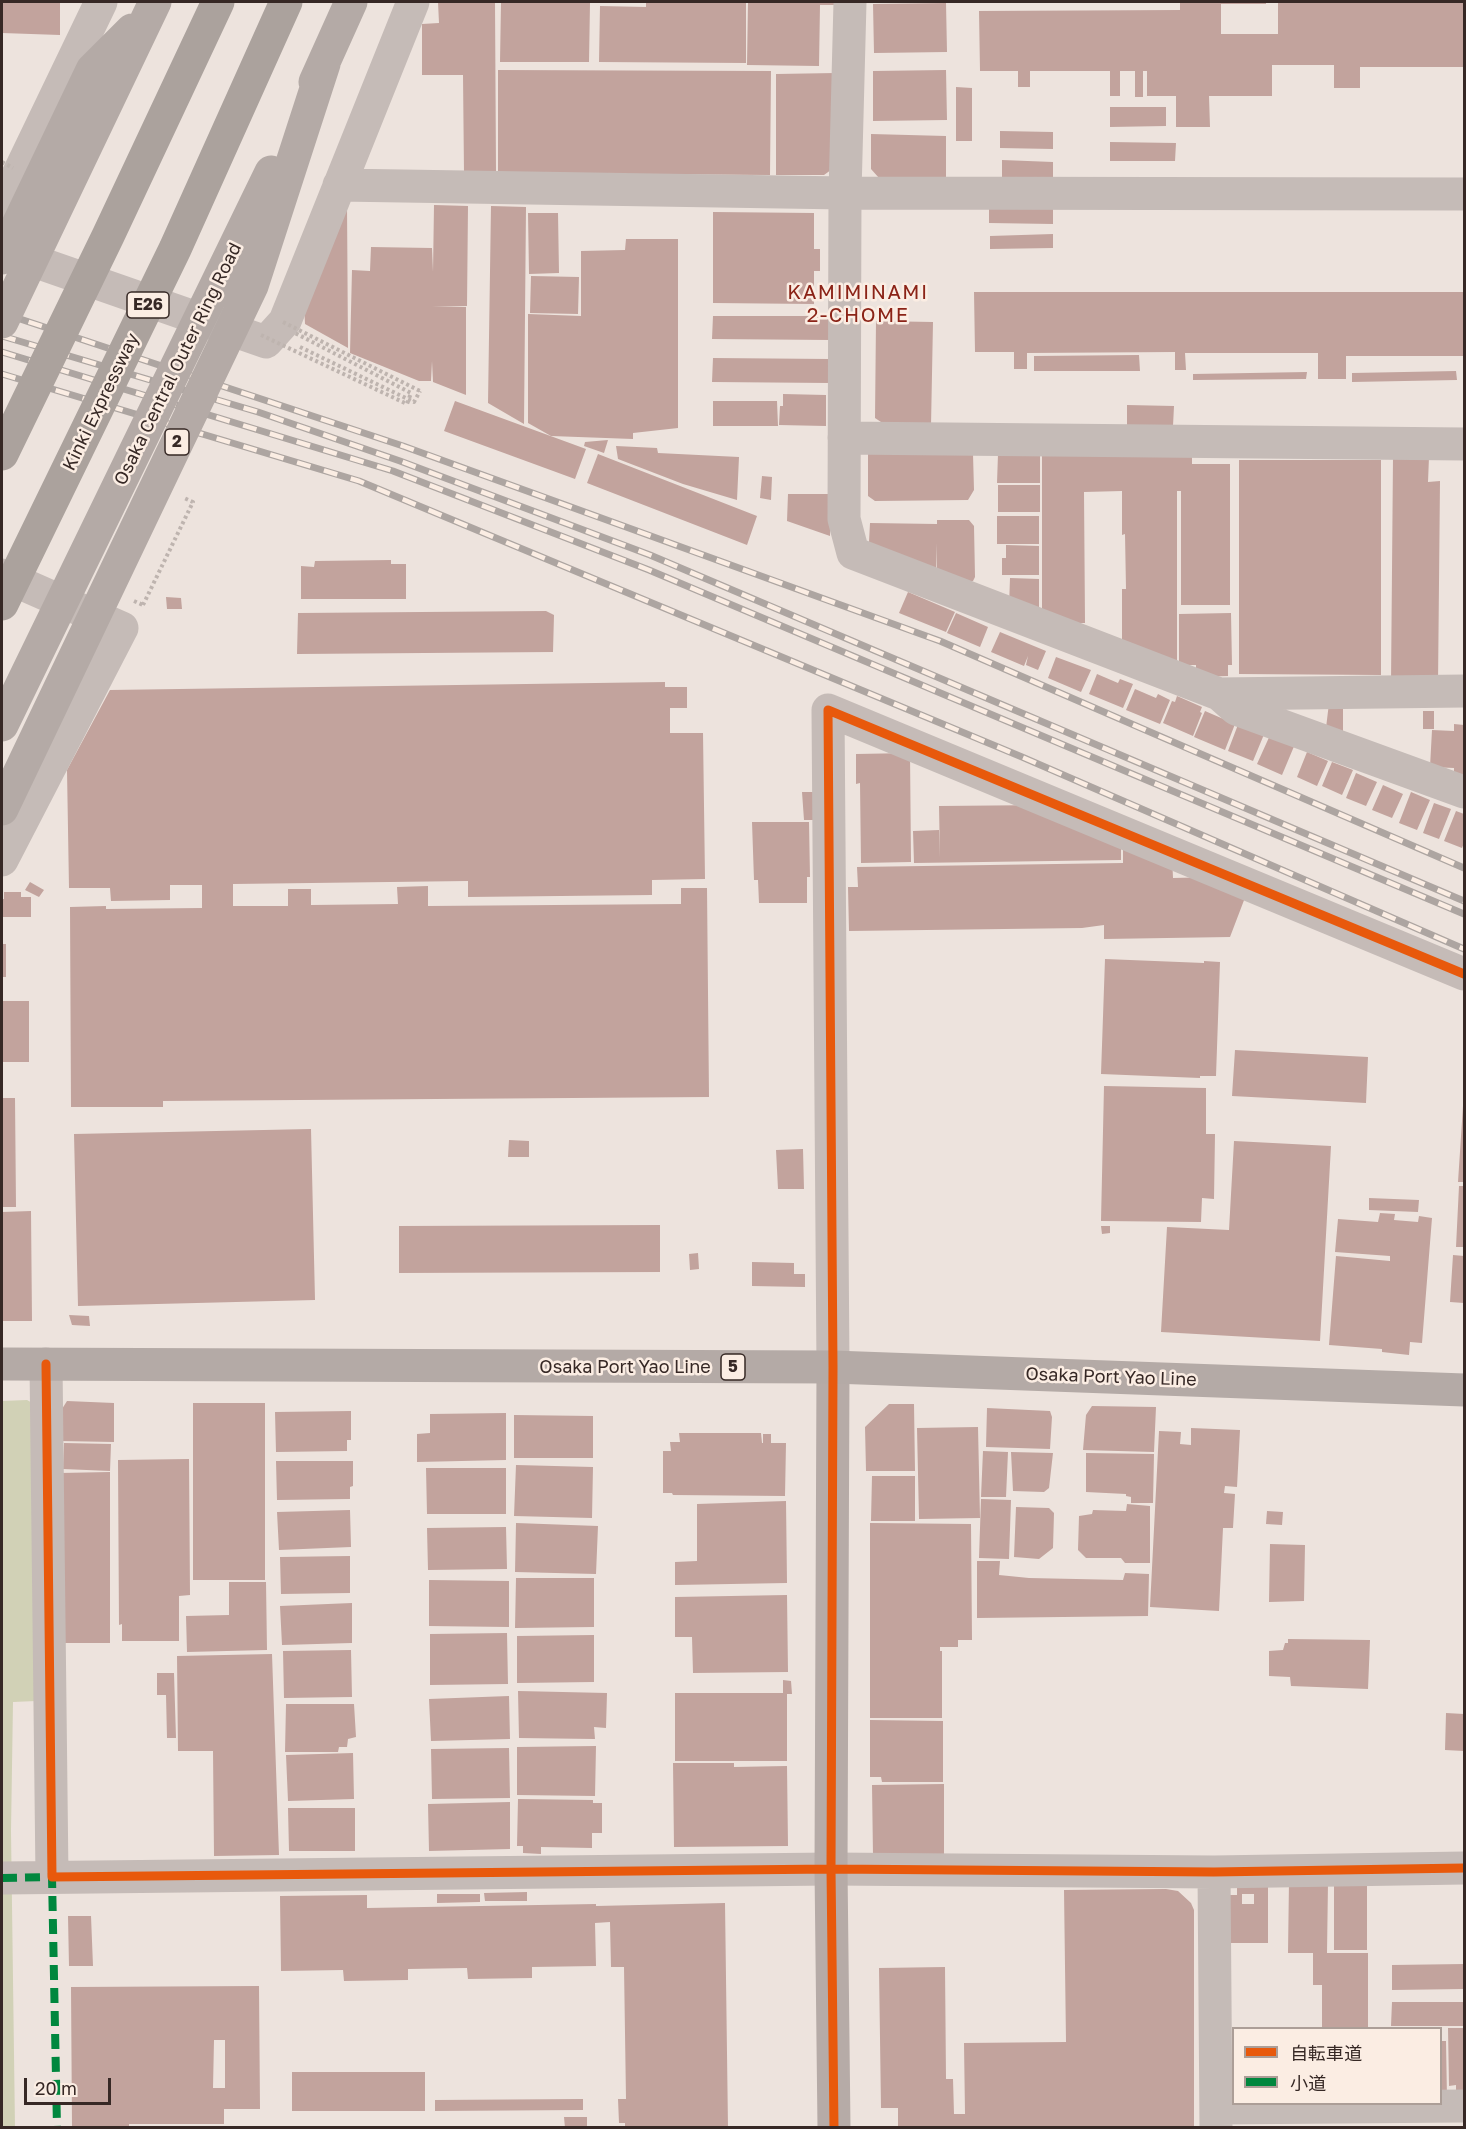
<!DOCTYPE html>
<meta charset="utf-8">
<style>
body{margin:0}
#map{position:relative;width:1466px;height:2129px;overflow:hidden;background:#ede3dd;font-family:"Golos Text","Noto Sans JP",sans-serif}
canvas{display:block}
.frame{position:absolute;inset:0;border:3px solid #362825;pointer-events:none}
.legend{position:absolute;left:1232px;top:2027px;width:210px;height:78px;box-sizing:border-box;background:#fbede3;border:2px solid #ac9e97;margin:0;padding:8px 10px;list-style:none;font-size:18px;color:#362825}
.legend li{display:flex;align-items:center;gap:12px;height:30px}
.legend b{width:30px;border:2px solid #ac9e97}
.scale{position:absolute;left:24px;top:2078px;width:87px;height:27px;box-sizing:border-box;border:3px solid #362825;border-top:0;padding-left:8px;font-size:18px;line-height:21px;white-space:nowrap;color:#362825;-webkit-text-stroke:4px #fbede3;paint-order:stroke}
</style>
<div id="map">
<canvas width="1466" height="2129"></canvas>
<div class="frame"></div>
<ul class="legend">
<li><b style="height:8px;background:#e8590c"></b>自転車道</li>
<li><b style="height:8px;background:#00873e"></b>小道</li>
</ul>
<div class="scale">20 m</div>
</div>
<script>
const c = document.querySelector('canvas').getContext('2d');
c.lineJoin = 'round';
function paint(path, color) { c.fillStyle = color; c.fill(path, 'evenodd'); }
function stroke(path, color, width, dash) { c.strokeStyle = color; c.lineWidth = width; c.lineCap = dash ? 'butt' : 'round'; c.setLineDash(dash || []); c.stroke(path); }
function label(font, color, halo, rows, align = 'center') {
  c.font = font + ' "Golos Text",sans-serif'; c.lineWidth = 5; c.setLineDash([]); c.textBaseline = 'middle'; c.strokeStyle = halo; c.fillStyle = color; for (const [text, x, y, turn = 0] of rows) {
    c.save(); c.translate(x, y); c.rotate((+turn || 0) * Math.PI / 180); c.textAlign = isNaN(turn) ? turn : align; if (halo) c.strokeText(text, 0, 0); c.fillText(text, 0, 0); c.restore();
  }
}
paint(new Path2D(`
 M27,1400L36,1405V1701L13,1702L11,1831L15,2128L2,2127V1401Z`), '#d1d1b6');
paint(new Path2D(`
 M2,2H60V35L2,33Z
 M438,2H495L496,173H464L463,75H422V24L439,23Z
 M646,2H746V63L599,62L600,6L646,7Z
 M748,2H835L836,5H820L819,66L747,65Z
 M1180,2H1266V4H1221V34H1278V3H1464V67H1360V88H1334V65H1272V96H1209L1210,127H1176V96H1147V71H1143V97H1135V71H1120V96H1110V71H1030V87H1018V71H980L979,11L1180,10Z
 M501,3H590L589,62H500Z
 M946,3L947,52L874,53L873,4Z
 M498,70L771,71L770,175L498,173Z
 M946,70L947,120L873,121V71Z
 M836,73L835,167L824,175H776V74Z
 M956,87L972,88V141H956Z
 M1110,107H1166V126L1110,127Z
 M1000,131L1053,132V149L1000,148Z
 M871,134L946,136V179L879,178L871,169Z
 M1110,142L1176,143L1175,161H1110Z
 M1002,160L1053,162V178L1002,177Z
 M347,205L348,348L305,324L303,284Z
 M434,205L468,206L467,306L432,307H466V395L433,382L432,361L431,381H419L350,353L352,270L370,271L371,247L432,248L433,272Z
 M491,206L526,207L524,424L488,403Z
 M989,207L1053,208V224L989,223Z
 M713,212L814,213V249H820V271H814V304L713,303Z
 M528,213H558L559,273L529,274Z
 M1053,234V248L990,249V236Z
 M626,239H678V428L633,433V439L551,436L528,423V314L581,316V251L625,250Z
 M531,276L579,277L578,314L530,313Z
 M974,292H1464V356H1346V379H1318V353H1185L1186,370H1175V352L1027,353V369H1014V352H975Z
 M713,316H830V340L712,339Z
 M876,321L933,322L931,426H887L875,418Z
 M1139,355L1140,371H1034V356Z
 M713,358L830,359V383L712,382Z
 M1456,371L1457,380L1352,382V373Z
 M1307,372L1306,379L1193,380V374Z
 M783,394L826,395V426L779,425L780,406H783Z
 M455,401L586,449L575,479L444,431Z
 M713,401H777L778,426H713Z
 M1127,405L1174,406L1173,426L1127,425Z
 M608,440L604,453L584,446L585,442Z
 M616,446L657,448L658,453L739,457L737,500L683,484L618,459Z
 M1192,452V464H1230V605H1181V491H1177V662L1122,653V589H1126L1125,534L1122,535V491L1084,492L1085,623H1042V455Z
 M598,454L757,516L747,545L587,483Z
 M868,454H973L974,490L968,500L875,501L868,496Z
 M998,454H1040V483H997Z
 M1393,457H1429L1428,482L1440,481L1438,684L1391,683Z
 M1239,460H1381V675L1239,674Z
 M762,476L772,477L771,500L760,498Z
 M998,485H1040V512H998Z
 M788,494H831L830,536L787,521Z
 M997,516H1039V544H997Z
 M937,520H969L974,526L975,577L973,581L951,582L937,576V543L936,577L869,542L870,523L937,524Z
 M1006,545L1039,546V575H1002V558H1006Z
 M391,560V564H406V599H301V566L314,567L315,561Z
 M1010,578L1039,579V609L1009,607Z
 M908,592L955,612L946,632L899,613Z
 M166,597L181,598L182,609H167Z
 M546,611L554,615L553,652L297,654L298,613Z
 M956,613L988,627L980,647L947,633Z
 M1231,613L1232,665H1228V676L1196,677V665H1179V614Z
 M1000,632L1046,651L1038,670L1026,665L1028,656L1024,666L991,652Z
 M1056,657L1091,670L1081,692L1048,678Z
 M1097,674L1118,683L1120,679L1133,684L1123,708L1089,694Z
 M665,682V687H687V708H670V733H703L705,879L652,880V895L468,897V881L233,884V906H288V889H311V905L398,904L397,887L428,886V906L681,904V888H707L709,1097L163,1101V1107H71L70,907L106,906V909L202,908V885H170V900L111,901L110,888H69L67,770L110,690Z
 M1135,689L1156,698L1158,694L1170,700L1160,724L1126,710Z
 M1177,696L1202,707L1200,712L1202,713L1193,736L1163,723L1172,701L1175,702Z
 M1329,703H1343V735L1326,728Z
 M1205,711L1235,724L1225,750L1194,737Z
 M1423,711H1434V729H1423Z
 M1239,722L1265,732L1253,761L1228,751Z
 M1454,724L1464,725V776L1454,775V768L1430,767L1432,730L1454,731Z
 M1271,733L1295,744L1282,775L1257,764Z
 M1307,752L1328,761L1317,786L1297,777Z
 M910,753L911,862L861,863L860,783L856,784V754Z
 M1332,762L1353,770L1342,795L1322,786Z
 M1356,773L1377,782L1366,806L1346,798Z
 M1383,785L1403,794L1392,818L1372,810Z
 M802,792H814L815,820H804Z
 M1411,792L1430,800L1417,830L1399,823Z
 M1434,803L1451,809L1439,839L1423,833Z
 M1047,805L1121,835V860L914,863L913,831L939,830L940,858L939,806Z
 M1456,811L1464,814V843L1462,848L1444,841Z
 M752,822H809L810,877H807V903H759L758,880H754Z
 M1123,836L1172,856L1173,878L1216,877L1246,895L1230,937L1104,939V925L1082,928L849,931L848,887H858L857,867L1123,863Z
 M30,882L44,890L39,897L25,890Z
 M4,892H21V897H31V917H2V899H4Z
 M2,944H6V977H2Z
 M1105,959L1204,963V961L1220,962L1216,1076H1200V1078L1101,1074Z
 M2,1001H29V1062H2Z
 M1235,1050L1368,1057L1366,1103L1232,1096Z
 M1104,1086L1206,1088V1134H1215L1214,1199L1202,1198L1201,1222L1101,1221Z
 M2,1098H15L16,1207H2Z
 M1463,1106H1464V1182H1458Z
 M311,1129L315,1300L78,1306L74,1134Z
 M509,1140L529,1141V1157H508Z
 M1234,1141L1331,1146L1320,1341L1161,1332L1167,1227L1229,1230Z
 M803,1149L804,1189H778L776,1150Z
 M1459,1186H1464V1247H1456Z
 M1369,1198L1419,1200L1418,1212L1369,1210Z
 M31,1211L32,1321H2V1212Z
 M1380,1213L1395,1214L1394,1220L1418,1222L1419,1216L1432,1218L1422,1343L1410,1342L1409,1355L1382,1352V1349L1329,1345L1336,1256L1390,1261V1256L1335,1252L1338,1219L1378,1222Z
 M660,1225V1272L399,1273V1226Z
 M1101,1226H1110V1233L1102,1234Z
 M698,1253L699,1269L690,1270L689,1254Z
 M1453,1255L1464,1256V1303L1450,1302Z
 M752,1262L794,1263V1274H805V1287L752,1286Z
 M69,1315L89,1316L90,1326L72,1325Z
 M67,1401L114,1403V1442L60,1441L62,1409Z
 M193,1403H265V1580H193Z
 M889,1404H914L915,1471H866L865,1427Z
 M1092,1406L1156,1407L1154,1452L1083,1450L1086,1415Z
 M987,1408L1050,1411L1052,1417L1050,1449L986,1447Z
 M351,1411V1440H347V1451L276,1452L275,1412Z
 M506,1413V1460L417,1462V1434L430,1433V1414Z
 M514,1415L593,1416V1458H514Z
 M978,1427L980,1518L919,1519L917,1428Z
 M1191,1428L1240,1430L1237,1487L1225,1486L1224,1493L1235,1494L1233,1528H1223L1219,1611L1150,1607L1159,1431L1181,1432L1180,1444L1191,1445Z
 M679,1433H761L762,1443H763V1434H771V1443H786L785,1496L673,1495L672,1493H663V1451H671L670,1442H680Z
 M64,1443L111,1444L110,1471L63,1469Z
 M983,1451L1008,1452L1006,1497H981Z
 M1011,1452L1053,1453L1049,1488L1044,1492L1013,1491Z
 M1086,1453L1154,1454L1153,1503H1131V1497L1126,1496V1494L1086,1492Z
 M189,1459L190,1595L179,1596V1641H122V1624L119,1625L118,1460Z
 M276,1461H353V1486L350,1487V1499L277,1500Z
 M516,1465L593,1467L592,1518L514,1516Z
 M426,1468H506V1514H427Z
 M110,1472V1643H60V1473Z
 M872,1476H915V1521H871Z
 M981,1499L1011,1500L1009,1559L979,1558Z
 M786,1501L787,1583L675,1585V1562L697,1561V1504Z
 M1127,1504L1150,1506V1563H1125L1121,1558H1086L1078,1550L1079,1516L1092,1514L1093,1510L1126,1511Z
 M1016,1507L1049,1508L1054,1513L1053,1548L1039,1559L1014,1557Z
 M350,1510L351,1547L279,1550L277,1512Z
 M1267,1511L1283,1512L1282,1525L1266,1524Z
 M516,1523L598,1526L596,1574L515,1572Z
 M870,1523L971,1524L972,1640H958V1647H940V1651H942V1718H870Z
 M506,1527L507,1569L428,1570L427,1528Z
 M1270,1544L1305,1545L1304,1601L1269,1602Z
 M350,1556V1593L281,1594L280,1557Z
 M977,1561H1000L999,1575L1029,1578L1123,1580L1125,1573L1149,1574L1148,1616L977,1618Z
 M516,1578H594V1627L515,1628Z
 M429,1580L509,1581V1627L429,1626Z
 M229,1582H266L267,1650L187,1652L186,1616L229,1615Z
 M787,1595L788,1672L693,1673L692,1637H675V1597Z
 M352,1603V1643L282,1645L280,1606Z
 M507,1633L508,1684L430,1685V1634Z
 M594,1635V1682L517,1683V1636Z
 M1288,1639L1370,1640L1368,1689L1291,1686L1290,1677L1269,1676V1651L1283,1650L1285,1643H1288Z
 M351,1650L352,1697L284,1698L283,1651Z
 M272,1654L279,1855L214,1856L213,1751H178L177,1656Z
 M157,1673H174L176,1738H167L166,1695H157Z
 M783,1680L791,1681L792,1694H787V1761H675V1693H783Z
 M518,1691L607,1693L606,1728L594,1727L595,1739L519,1738Z
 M509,1696L510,1739L431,1741L429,1699Z
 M286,1704H354L356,1737L348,1739L347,1747H339L338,1752H285Z
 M1446,1713L1464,1714V1751L1445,1750Z
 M870,1720L943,1721V1782H882L881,1777H870Z
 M596,1746L595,1796L517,1795V1747Z
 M509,1748L510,1798L432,1799L431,1749Z
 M353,1753L354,1799L288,1801L286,1755Z
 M673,1763H734V1767L787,1766L788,1846L674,1847Z
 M944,1784V1855L873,1856L872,1785Z
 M518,1799L593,1800V1803H602V1833H592V1848L541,1847V1854L523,1853V1846H517Z
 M510,1802V1849L429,1851L428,1804Z
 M288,1808H355V1851H289Z
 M1237,1878L1268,1882V1943H1230L1229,1895H1237ZM1242,1894H1254V1904H1242Z
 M1334,1879H1367V1950H1334Z
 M1289,1881L1328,1882L1327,1953H1368V2028H1322V1985H1313V1953H1288Z
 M1166,1889L1178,1891L1191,1903L1194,1910V2128H898V2108H881L879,1968L945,1967L946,2079H953L954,2114H965L964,2043L1066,2042L1064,1890Z
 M527,1892V1901H485L484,1893Z
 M437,1894H480V1902L437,1903Z
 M367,1895V1908L596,1904V1906L725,1903L728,2128H625V2123H619L618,2099H626L624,1967H611L610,1922L595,1923L596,1966L532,1967V1978L468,1979L467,1968L408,1969V1980L344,1981L343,1970L281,1971L280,1896Z
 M68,1916H91L93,1966H69Z
 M1464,1964V1989L1392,1990V1965Z
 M259,1986L260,2109H224V2124H129V2128L72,2127L71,1987ZM214,2040H225V2088H213Z
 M1392,2002H1464V2026H1391Z
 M1448,2028H1464V2098H1456V2085L1449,2086Z
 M1440,2041H1446L1447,2099H1440Z
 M292,2072H425V2111H292Z
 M583,2099V2110L435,2111V2100Z
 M564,2117H587V2128H565Z`), '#c2a39d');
stroke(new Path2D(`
 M300,347L414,402L420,391
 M143,605L193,502L184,498`), '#beb4af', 4, [3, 3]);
stroke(new Path2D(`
 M850,2L845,193L844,519L853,553L1219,694L1236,709L1464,792
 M339,185L845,193L1464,194
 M2,208L101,2
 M5,251L266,342L285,321L413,2
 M844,438L1464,444
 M2,575L122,628L2,860
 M1219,694L1464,691
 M46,1364L52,1877
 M833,1367L828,710L1464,974
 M1214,1872L1216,2128
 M2,1878L831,1869L1214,1872L1464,1868
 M1216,2108L1464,2106`), '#c5bbb7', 33);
stroke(new Path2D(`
 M833,1367L831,1869L834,2128`), '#b6aba7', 33);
stroke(new Path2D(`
 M2,1364L833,1367L1464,1390`), '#b4aaa6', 33);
const rail = new Path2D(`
 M2,313L403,446L940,641L1464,868
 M2,336L258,412L400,461L650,555L1464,901
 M2,352L393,471L649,570L1464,914
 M2,374L359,481L1022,757L1464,949`);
stroke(rail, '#ada5a1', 7);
stroke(rail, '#fbede3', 4.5, [14]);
stroke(new Path2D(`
 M2,162L13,168
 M283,322L420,391
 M261,335L407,404L411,393L293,332
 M134,601L143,605`), '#beb4af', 4, [3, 3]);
stroke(new Path2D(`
 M315,82L351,2
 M2,258L92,70L132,30
 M2,322L155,2
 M2,725L271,172
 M2,809L252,286L324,64`), '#b4aaa6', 33);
stroke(new Path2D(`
 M2,454L108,236L218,2
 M2,604L175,249L286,2`), '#aba29d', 33);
stroke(new Path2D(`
 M2,1878L52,1877L57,2128`), '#00873e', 8, [15, 8]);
stroke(new Path2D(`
 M46,1364L52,1877L831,1869L1214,1872L1464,1868
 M834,2128L831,1869L833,1367L828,710L1464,974`), '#e8590c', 9);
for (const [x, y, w] of [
 [148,305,42],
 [177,442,24],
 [733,1367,24]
]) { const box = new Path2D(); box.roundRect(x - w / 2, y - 13, w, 26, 4.5); c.fillStyle = '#fbede3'; c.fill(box); stroke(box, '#362825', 1.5); }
label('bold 16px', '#362825', null, [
 ["E26",148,305],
 ["2",177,442],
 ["5",733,1367]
]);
label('18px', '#362825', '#fbede3', [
 ["Osaka Central Outer Ring Road",178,364,-64],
 ["Kinki Expressway",101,402,-64],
 ["Osaka Port Yao Line",625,1367],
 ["Osaka Port Yao Line",1111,1377,2]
]);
c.letterSpacing = '1.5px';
label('20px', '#8b2317', '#fbede3', [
 ["KAMIMINAMI",858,293],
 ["2-CHOME",858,316]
]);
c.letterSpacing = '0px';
</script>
